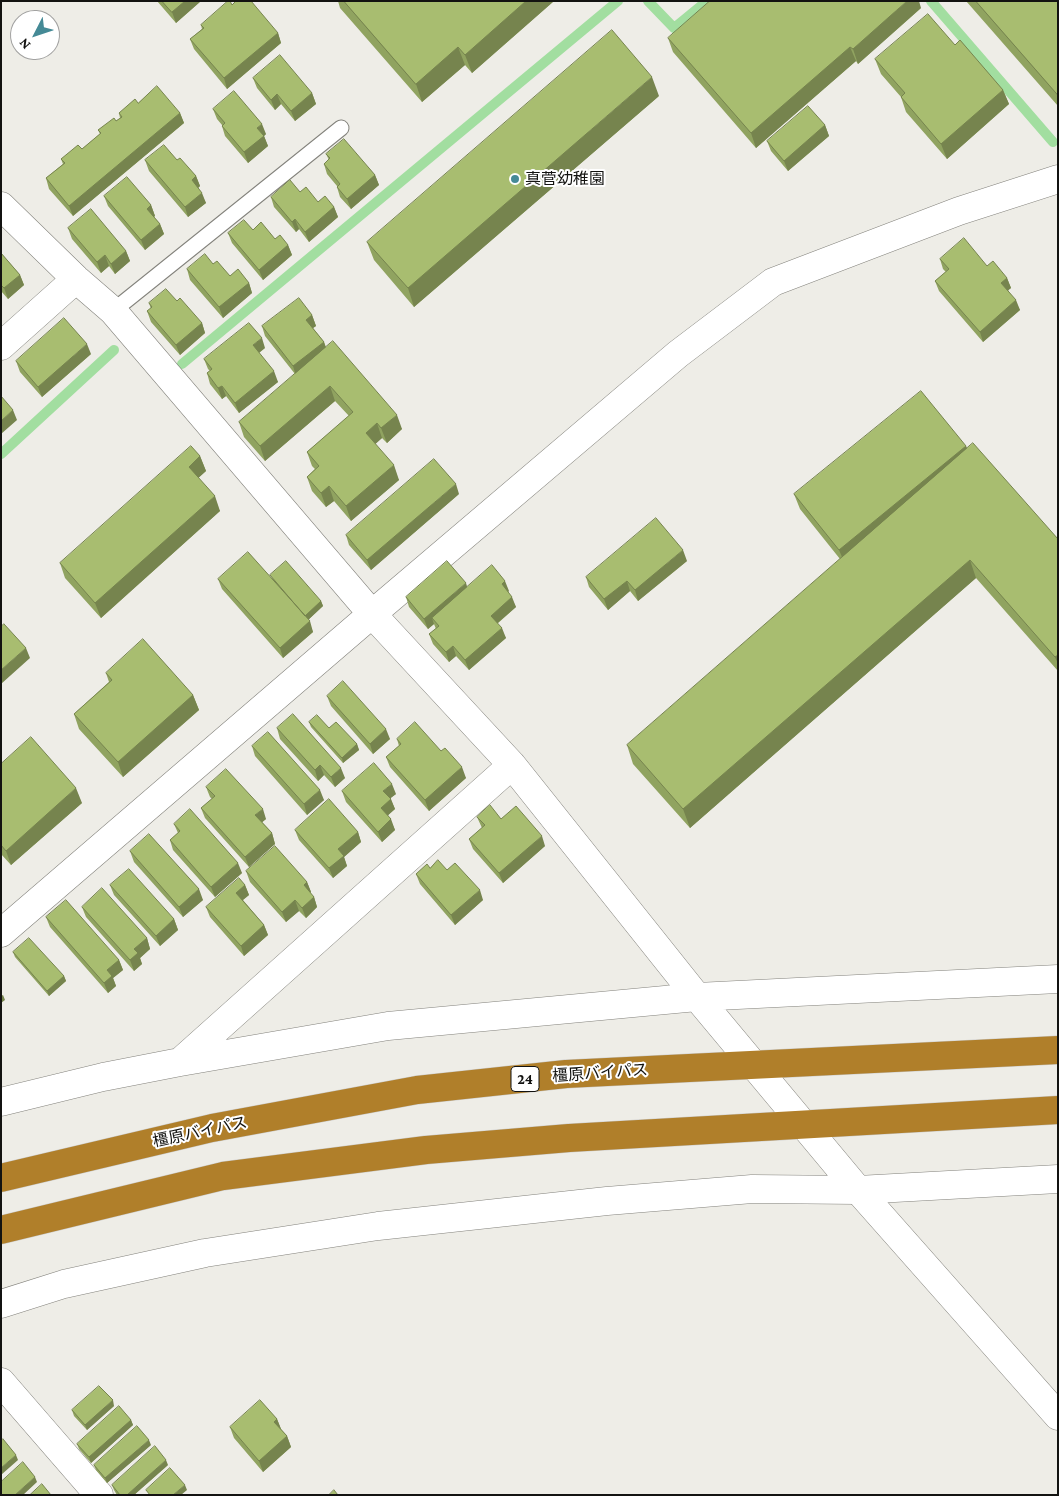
<!DOCTYPE html>
<meta charset="utf-8">
<style>
body{margin:0}
#map{position:relative;width:1059px;height:1496px;overflow:hidden;background:#eeede7;font-family:"Crimson Pro",serif}
canvas{display:block}
.frame{position:absolute;inset:0;border:2px solid #131311;pointer-events:none}
.north{position:absolute;left:10px;top:10px;width:50px;height:50px;box-sizing:border-box;background:#fff;border:1px solid #a1a1a0;border-radius:50%;rotate:229deg;font-size:14px;font-weight:700;line-height:20px;text-align:center;color:#131311}
.north::after{content:'';display:block;margin:auto;width:18px;height:22px;background:#458a96;clip-path:polygon(50% 0,100% 100%,50% 72%,0 100%)}
</style>
<div id="map">
<canvas width="1059" height="1496"></canvas>
<div class="frame"></div>
<div class="north">N</div>
</div>
<script>
const c = document.querySelector('canvas').getContext('2d');
c.lineJoin = 'round';
function stroke(path, color, width, dash) { c.strokeStyle = color; c.lineWidth = width; c.lineCap = dash ? 'butt' : 'round'; c.setLineDash(dash || []); c.stroke(path); }
function paint(path, color) { c.fillStyle = color; c.fill(path, 'evenodd'); }
function label(font, color, halo, rows, align = 'center') {
  c.font = font + ' "Crimson Pro","Noto Sans JP",serif'; c.lineWidth = 4; c.setLineDash([]); c.textBaseline = 'middle'; c.strokeStyle = halo; c.fillStyle = color; for (const [text, x, y, turn = 0] of rows) {
    c.save(); c.translate(x, y); c.rotate((+turn || 0) * Math.PI / 180); c.textAlign = isNaN(turn) ? turn : align; if (halo) c.strokeText(text, 0, 0); c.fillText(text, 0, 0); c.restore();
  }
}
stroke(new Path2D(`
 M648,1L674,28L707,1
 M931,1L1053,142
 M182,364L618,1
 M1,454L114,350`), '#a2dea0', 10);
const lane = new Path2D(`
 M113,311L341,128`);
const street = new Path2D(`
 M1,206L76,279L113,311L372,614L512,765L697,997L858,1190
 M1,346L76,279
 M1,933L372,614L678,354L773,282L959,211L1058,179
 M180,1062L512,765
 M1,1102L103,1077L180,1062L388,1026L697,997L1058,979
 M1,1304L64,1284L205,1253L378,1226L607,1201L752,1189L858,1190L1058,1179
 M1,1382L99,1495`);
const secondary = new Path2D(`
 M858,1190L1058,1416`);
const highway = new Path2D(`
 M1,1178L212,1128L417,1090L566,1074L1058,1050
 M1,1230L223,1176L426,1150L569,1138L1058,1110`);
stroke(lane, '#83827c', 17);
stroke(street, '#83827c', 29);
stroke(secondary, '#83827c', 29);
stroke(highway, '#cbcbcb', 29);
stroke(lane, '#fff', 15);
stroke(street, '#fff', 28);
stroke(secondary, '#fff', 28);
stroke(highway, '#b07f2a', 28);
paint(new Path2D(`
 M157,1H201L176,23Z
 M338,1H554L472,73L465,65L422,102L340,8Z
 M966,1H1058V106Z
 M232,5L278,33L281,43L227,89L194,49L190,39L202,29L201,25Z
 M921,8L858,64L856,61L756,148L673,52L668,38Z
 M955,45L1003,90L1009,104L947,159L906,112L901,97L881,74L875,59Z
 M253,78L312,93L316,104L295,121L281,104L275,110L257,88Z
 M659,96L414,307L374,260L367,242Z
 M138,103L180,113L184,123L73,216L49,189L46,178L63,164L61,159L82,149L100,134L98,130L116,121L120,118L119,113Z
 M213,109L266,134L264,136L268,146L248,163L225,136L222,126V125L217,119Z
 M825,125L829,136L788,171L771,151L767,141Z
 M326,154L375,175L379,185L351,209L340,197L337,187V186L327,174L324,164L329,160Z
 M145,160H177L196,176L200,186L198,188L206,203L188,217L149,171Z
 M300,192L318,202L334,207L338,217L309,242L299,229L296,232L274,207L271,197Z
 M104,196L151,205L155,216L154,217L160,224L164,234L145,250L108,206Z
 M68,228L126,251L130,261L115,274L109,266L101,273L72,239Z
 M253,230L288,245L292,255L263,280L232,243L228,233Z
 M1,253L20,275L24,285L8,299L1,291Z
 M940,259L987,266L1007,278L1011,288L1008,290L1020,310L983,342L939,291L935,281L946,272L943,269Z
 M213,264L230,276L249,283L252,293L223,318L190,280L187,269Z
 M177,301L202,323L205,333L180,355L151,322L147,311L151,309L149,303Z
 M312,315L316,326L313,328L324,342L326,347L402,429L387,443L382,438L375,444L399,480L351,521L334,501L326,507L312,491L307,477L315,469L312,466L307,452L349,416L335,401L265,461L244,437L239,422L295,374L265,336L262,326Z
 M265,348L259,353L278,382L239,413L226,396L222,399L210,384L207,373L210,371L208,369L204,359Z
 M91,354L42,397L20,372L16,361Z
 M966,446L967,448L1058,539V671L976,578L690,828L633,764L627,745L840,559L800,509L794,494Z
 M200,456L206,471L198,478L220,511L101,618L65,578L60,563Z
 M459,494L371,570L349,545L346,535Z
 M687,561L638,601L630,591L608,610L589,587L586,577Z
 M270,577L321,601L323,606L308,620L313,632L283,658L222,589L218,579Z
 M509,591L508,592L516,607L497,624L506,638L469,670L456,656L449,662L433,644L429,634L436,629L434,624L428,629L409,607L406,597Z
 M106,673L193,695L199,710L123,777L79,729L74,714L109,682Z
 M327,696L390,739L373,754L331,706Z
 M309,722L329,728L357,744L359,750L343,763L311,727Z
 M277,728L345,778L335,787L324,775L318,781L280,739Z
 M397,739L441,751L466,778L429,811L390,767L386,757L399,746Z
 M252,746L324,800L307,815L255,756Z
 M1,764L82,803L11,865L1,854Z
 M206,787L266,819L262,822L272,833L275,844L249,867L205,818L201,808L212,799L210,797Z
 M342,791L396,794L390,798L395,809L388,815L395,830L382,842L346,802Z
 M477,817L545,846L503,883L473,849L469,839L482,828Z
 M174,824L242,873L215,897L173,850L170,840L178,833Z
 M295,830L358,832L361,842L344,857L347,866L333,878L299,840Z
 M130,851L203,900L183,917L134,862Z
 M430,868L447,870L483,900L455,925L420,884L416,874Z
 M246,871L307,882L311,892L310,893L314,897L317,907L306,918L299,911L286,922L250,882Z
 M110,885L174,919L178,930L160,946L114,895Z
 M245,885L249,895L243,900L264,925L268,935L244,956L210,917L206,907Z
 M82,907L147,938L150,949L140,958L142,964L134,971L86,917Z
 M46,917L119,960L123,970L113,978L116,986L108,993L50,927Z
 M13,952L64,976L66,981L49,996L15,957Z
 M114,1406L87,1430L74,1416L72,1410Z
 M277,1419L281,1429L287,1436L291,1447L263,1472L234,1438L230,1427Z
 M131,1420L133,1425L91,1463L79,1449L77,1444Z
 M151,1445L107,1483L96,1470L94,1465Z
 M168,1465L134,1495H117L114,1490L112,1485Z`), '#90a360');
paint(new Path2D(`
 M185,1H201L176,23L172,12Z
 M526,1H554L472,73L465,55Z
 M907,1H919L921,8L858,64L853,49Z
 M278,33L281,43L227,89L224,78Z
 M458,47L465,65L422,102L416,84Z
 M850,47L856,61L756,148L751,133Z
 M652,77L659,96L414,307L408,288Z
 M1003,90L1009,104L947,159L941,144Z
 M312,93L316,104L295,121L291,111Z
 M277,94L281,104L275,110L271,100Z
 M180,113L184,123L73,216L69,206Z
 M262,124L266,134L264,136L268,146L248,163L244,152L257,128Z
 M825,125L829,136L788,171L784,161Z
 M375,175L379,185L351,209L347,199Z
 M196,176L200,186L196,190L192,180Z
 M202,193L206,203L188,217L185,207Z
 M151,205L155,216L151,219L147,209Z
 M334,207L338,217L309,242L305,232Z
 M295,219L299,229L296,232L292,222Z
 M160,224L164,234L145,250L141,240Z
 M288,245L292,255L263,280L259,270Z
 M126,251L130,261L115,274L111,264Z
 M105,255L109,266L101,273L97,262Z
 M20,275L24,285L8,299L4,288Z
 M1007,278L1011,288L1005,293L1001,283Z
 M249,283L252,293L223,318L219,307Z
 M1016,300L1020,310L983,342L980,332Z
 M312,315L316,326L310,330L306,320Z
 M202,323L205,333L180,355L176,345Z
 M262,338L265,348L256,355L253,345Z
 M324,342L327,353L296,376L293,366Z
 M87,344L91,354L42,397L38,387Z
 M274,371L278,382L239,413L235,403Z
 M222,386L226,396L222,399L218,388Z
 M330,386L335,401L265,461L260,446Z
 M13,410L17,420L1,434V421Z
 M397,415L402,429L387,443L381,428Z
 M377,423L382,438L371,448L366,433Z
 M966,446L971,461L845,564L839,550Z
 M200,456L206,471L194,482L189,467Z
 M394,465L399,480L351,521L346,506Z
 M456,484L459,494L371,570L367,560Z
 M329,486L334,501L326,507L321,493Z
 M215,496L220,511L101,618L95,603Z
 M683,550L687,561L638,601L635,590Z
 M970,560L976,578L690,828L683,809Z
 M505,581L509,591L505,594L502,584Z
 M627,581L630,591L608,610L604,599Z
 M466,583L469,593L432,618L434,624L428,629L424,619Z
 M512,597L516,607L494,626L491,616Z
 M321,601L323,606L307,621L305,616Z
 M310,621L313,632L283,658L280,648Z
 M502,628L506,638L469,670L465,660Z
 M453,646L456,656L449,662L446,652Z
 M26,648L30,658L1,684V670Z
 M1058,655V664L1055,657Z
 M193,695L199,710L123,777L118,762Z
 M386,729L390,739L373,754L370,744Z
 M357,744L359,750L343,763L342,758Z
 M320,765L324,775L318,781L315,770Z
 M462,767L466,778L429,811L425,800Z
 M341,768L345,778L335,787L331,777Z
 M392,784L396,794L387,801L383,791Z
 M76,788L82,803L11,865L6,851Z
 M320,790L324,800L307,815L304,804Z
 M391,799L395,809L385,818L381,808Z
 M263,809L266,819L259,825L255,815Z
 M391,819L395,830L382,842L378,832Z
 M358,832L361,842L344,857L347,866L333,878L329,868L338,849Z
 M272,833L275,844L249,867L245,857Z
 M542,836L545,846L503,883L499,873Z
 M238,863L242,873L215,897L211,887Z
 M307,882L311,892L307,896L304,885Z
 M245,885L249,895L239,903L236,893Z
 M199,889L203,900L183,917L179,907Z
 M480,890L483,900L455,925L451,915Z
 M314,897L317,907L306,918L302,908Z
 M295,900L299,911L286,922L282,912Z
 M174,919L178,930L160,946L156,936Z
 M264,925L268,935L244,956L241,946Z
 M147,938L150,949L140,958L142,964L134,971L130,960L134,949Z
 M119,960L123,970L113,978L116,986L108,993L104,983L107,970Z
 M64,976L66,981L49,996L47,991Z
 M3,995L5,1000L1,1003V996Z
 M113,1400L114,1406L87,1430L85,1425Z
 M277,1419L281,1429L278,1432L274,1422Z
 M131,1420L133,1425L91,1463L89,1457Z
 M287,1436L291,1447L263,1472L259,1461Z
 M149,1440L151,1445L107,1483L105,1478Z
 M16,1455L18,1460L1,1475V1468Z
 M166,1460L168,1465L134,1495H127Z
 M35,1477L37,1482L23,1495H15Z
 M185,1485L187,1490L181,1495H173Z`), '#76844e');
const building = new Path2D(`
 M162,1H185L172,12Z
 M228,1H230L232,5L236,1H251L278,33L224,78L190,39L204,28L201,25Z
 M344,1H526L465,55L458,47L416,84Z
 M710,1H907L853,49L850,47L751,133L668,38Z
 M976,1H1058V95Z
 M928,14L955,45L960,40L1003,90L941,144L901,97L905,93L875,59Z
 M612,30L652,77L408,288L367,242Z
 M280,55L312,93L291,111L277,94L271,100L253,78Z
 M157,86L180,113L69,206L46,178L65,163L61,159L78,145L82,149L101,133L98,130L114,118L116,121L122,117L119,113L135,99L138,103Z
 M234,91L262,124L257,128L264,136L244,152L222,126L225,123L213,109Z
 M808,106L825,125L784,161L767,141Z
 M344,139L375,175L347,199L337,187L340,184L324,164L330,158L326,154Z
 M164,145L177,160L180,158L196,176L192,180L202,193L185,207L145,160Z
 M127,177L151,205L147,209L160,224L141,240L104,196Z
 M290,180L300,192L306,187L318,202L325,196L334,207L305,232L295,219L292,222L271,197Z
 M91,209L126,251L111,264L105,255L97,262L68,228Z
 M244,220L253,230L261,222L275,239L280,235L288,245L259,270L228,233Z
 M964,238L987,266L993,261L1007,278L1001,283L1016,300L980,332L935,281L949,269L940,259Z
 M1,253L20,275L4,288L1,285Z
 M205,254L213,264L217,261L230,276L238,269L249,283L219,307L187,269Z
 M166,289L177,301L180,298L202,323L176,345L147,311L152,307L149,303Z
 M299,298L312,315L306,320L324,342L293,366L262,326Z
 M64,318L87,344L38,387L16,361Z
 M249,323L262,338L253,345L274,371L235,403L222,386L218,388L207,373L212,369L204,359Z
 M333,341L397,415L381,428L377,423L366,433L394,465L346,506L329,486L321,493L307,477L319,466L307,452L353,412L330,386L260,446L239,422Z
 M921,391L966,446L839,550L794,494Z
 M1,396L13,410L1,421Z
 M973,443L1058,539V655L1055,657L970,560L683,809L627,745Z
 M191,446L200,456L189,467L215,496L95,603L60,563Z
 M434,459L456,484L367,560L346,535Z
 M656,518L683,550L635,590L627,581L604,599L586,577Z
 M248,552L310,621L280,648L218,579Z
 M286,561L321,601L305,616L270,575Z
 M447,561L466,583L424,619L406,597Z
 M492,565L505,581L502,584L512,597L491,616L502,628L465,660L453,646L446,652L429,634L439,626L432,618Z
 M4,624L26,648L1,670V627Z
 M143,639L193,695L118,762L74,714L112,680L106,673Z
 M343,681L386,729L370,744L327,696Z
 M293,714L341,768L331,777L320,765L315,770L277,728Z
 M317,715L329,728L336,722L357,744L342,758L309,722Z
 M415,722L441,751L445,748L462,767L425,800L386,757L401,744L397,739Z
 M268,732L320,790L304,804L252,746Z
 M31,737L76,788L6,851L1,845V764Z
 M374,763L392,784L383,791L391,799L381,808L391,819L378,832L342,791Z
 M226,769L263,809L255,815L272,833L245,857L201,808L215,796L206,787Z
 M329,799L358,832L338,849L344,856L329,868L295,830Z
 M490,805L501,819L516,806L542,836L499,873L469,839L485,825L477,817Z
 M190,809L238,863L211,887L170,840L180,831L174,824Z
 M149,834L199,889L179,907L130,851Z
 M275,846L307,882L304,885L314,897L302,908L295,900L282,912L246,871Z
 M438,860L447,870L455,863L480,890L451,915L416,874L427,864L430,868Z
 M129,869L174,919L156,936L110,885Z
 M239,878L245,885L236,893L264,925L241,946L206,907Z
 M102,888L147,938L134,949L138,953L130,960L82,907Z
 M66,900L119,960L107,970L112,976L104,983L46,917Z
 M29,938L64,976L47,991L13,952Z
 M99,1386L113,1400L85,1425L72,1410Z
 M260,1400L277,1419L274,1422L287,1436L259,1461L230,1427Z
 M119,1406L131,1420L89,1457L77,1444Z
 M137,1426L149,1440L105,1478L94,1465Z
 M3,1439L16,1455L1,1468V1441Z
 M155,1446L166,1460L127,1495H120L112,1485Z
 M23,1462L35,1477L15,1495H1V1482Z
 M170,1468L185,1485L173,1495H150L146,1490Z
 M42,1484L51,1495H30Z
 M334,1490L338,1495H329Z`);
paint(building, '#a8bd70');
stroke(building, '#76844e', 1);
for (const [x, y, r, color] of [
 [515,179,5,"#458a96"]
]) { const dot = new Path2D(); dot.arc(x, y, r, 0, 2 * Math.PI); c.fillStyle = color; c.fill(dot); stroke(dot, '#fff', 2); }
for (const [x, y, w] of [
 [525,1079,28]
]) { const box = new Path2D(); box.roundRect(x - w / 2, y - 12.5, w, 25, 4); c.fillStyle = '#fff'; c.fill(box); stroke(box, '#131311', 1); }
label('bold 15px', '#131311', null, [
 ["24",525,1079]
]);
label('16px', '#131311', '#fff', [
 ["真菅幼稚園",525,179]
], 'left');
label('16px', '#131311', '#fff', [
 ["橿原バイパス",600,1073,-4],
 ["橿原バイパス",200,1132,-12]
]);
</script>
